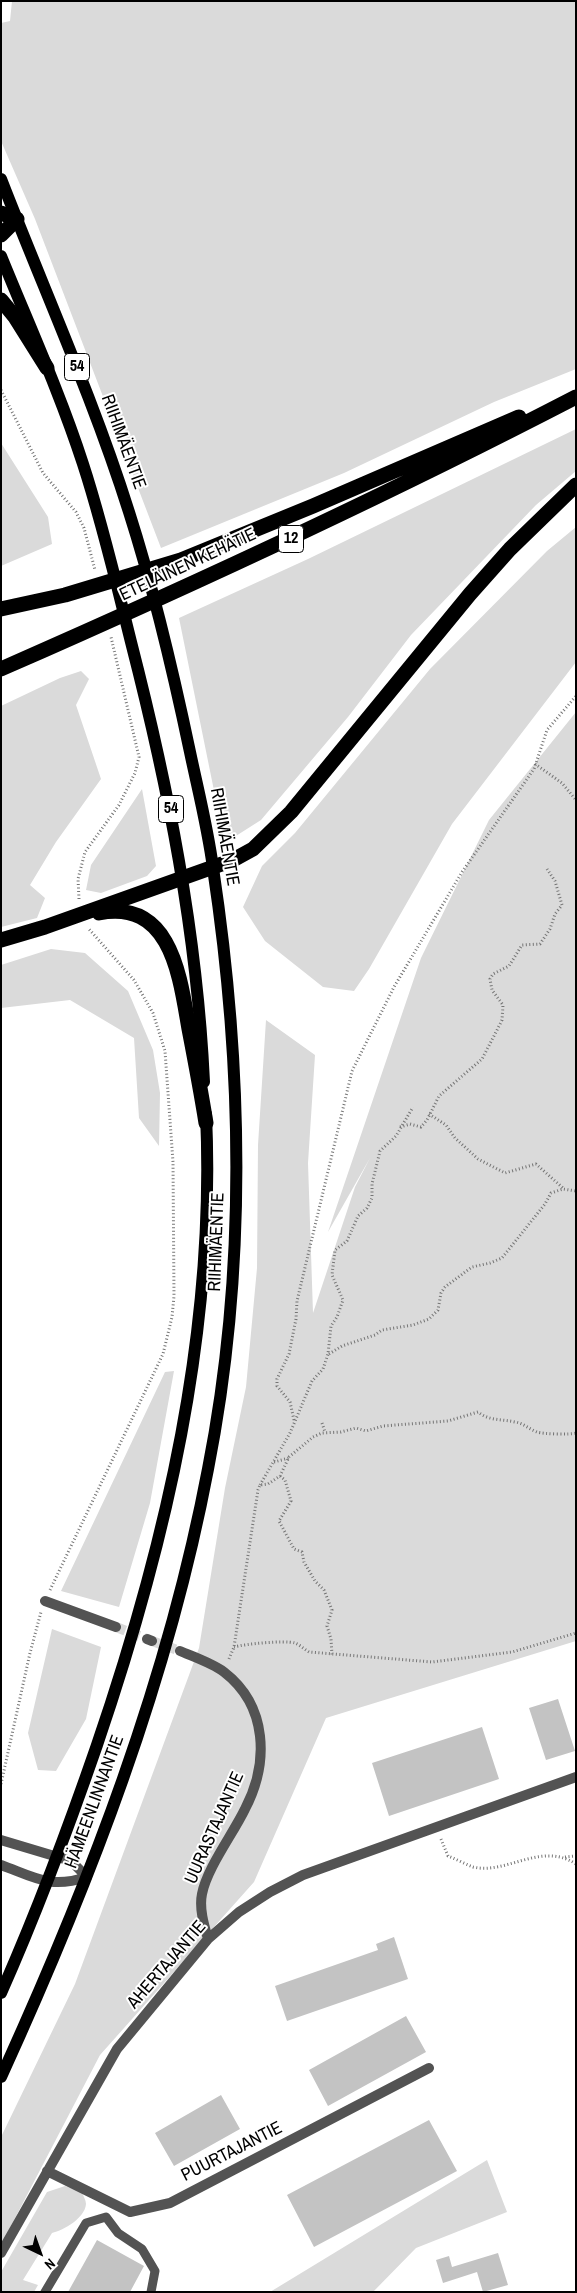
<!DOCTYPE html>
<meta charset="utf-8">
<style>
body{margin:0}
#map{position:relative;width:577px;height:2293px;overflow:hidden;background:#fff;font-family:"Archivo Narrow",sans-serif}
canvas{display:block}
.frame{position:absolute;inset:0;border:2px solid #000;pointer-events:none}
.north{position:absolute;left:15px;top:2228px;width:50px;height:50px;-webkit-text-stroke:4px #fff;paint-order:stroke;rotate:138deg;font-size:14px;font-weight:700;line-height:20px;text-align:center;color:#000}
.north::after{content:'';display:block;margin:auto;width:18px;height:22px;background:#000;clip-path:polygon(50% 0,100% 100%,50% 72%,0 100%)}
</style>
<div id="map">
<canvas width="577" height="2293"></canvas>
<div class="frame"></div>
<div class="north">N</div>
</div>
<script>
const c = document.querySelector('canvas').getContext('2d');
c.lineJoin = 'round';
function paint(path, color) { c.fillStyle = color; c.fill(path, 'evenodd'); }
function stroke(path, color, width, dash) { c.strokeStyle = color; c.lineWidth = width; c.lineCap = dash ? 'butt' : 'round'; c.setLineDash(dash || []); c.stroke(path); }
function label(font, color, halo, rows, align = 'center') {
  c.font = font + ' "Archivo Narrow",sans-serif'; c.lineWidth = 4; c.setLineDash([]); c.textBaseline = 'middle'; c.strokeStyle = halo; c.fillStyle = color; for (const [text, x, y, turn = 0] of rows) {
    c.save(); c.translate(x, y); c.rotate((+turn || 0) * Math.PI / 180); c.textAlign = isNaN(turn) ? turn : align; if (halo) c.strokeText(text, 0, 0); c.fillText(text, 0, 0); c.restore();
  }
}
paint(new Path2D(`
 M12,1H576V369L494,402L344,473L161,548L35,219L1,141V23L10,21Z
 M576,429V471L536,505L411,635L348,717L261,820L228,841L223,835L179,618L308,559Z
 M1,443L48,517L52,544L1,566Z
 M576,527V662L452,824L369,969L354,991L323,987L265,941L243,907L262,866L295,833L430,669L547,551Z
 M81,671L89,679L76,705L101,779L56,842L30,885L45,898L37,918L1,927V706L60,678Z
 M576,712V1641L326,1718L254,1882L100,2055L1,2245V2137L75,1984L199,1648L225,1488L246,1387L257,1268L258,1145L266,1020L315,1055L308,1163L313,1313L355,1187L370,1158L328,1232L421,958L489,820Z
 M142,789L156,866L147,876L101,893L86,890L91,865Z
 M51,949L85,953L128,991L153,1050L160,1093L159,1146L139,1118L134,1038L70,1000L1,1008V965Z
 M174,1371L150,1503L119,1607L61,1591L165,1372Z
 M52,1629L101,1647L86,1719L56,1771L38,1770L28,1733Z
 M487,2160L507,2212L416,2248L373,2292H270Z
 M65,2186L82,2192C83,2196 86,2200 86,2204C85,2218 64,2230 52,2233L23,2280L38,2285L34,2292H1V2272L47,2192Z`), '#dadada');
paint(new Path2D(`
 M558,1699L575,1751L546,1760L529,1708Z
 M482,1727L499,1779L389,1816L372,1763Z
 M394,1937L408,1979L287,2021L275,1986L378,1950L376,1944Z
 M406,2016L426,2052L328,2106L309,2070Z
 M221,2095L240,2129L174,2166L155,2133Z
 M429,2120L457,2171L314,2247L287,2195Z
 M97,2240L144,2266L130,2292H68Z
 M498,2253L508,2285L483,2292L477,2272L443,2283L436,2260L449,2256L452,2267Z`), '#c3c3c3');
stroke(new Path2D(`
 M116,1627L147,1639
 M152,1641L180,1651`), '#d9d9d9', 10, [10, 5]);
stroke(new Path2D(`
 M1,390L43,473L76,512L84,528L95,570
 M535,764L562,783L576,800
 M79,899L78,879L85,852L119,805L135,773L139,757L111,637
 M429,1114L446,1125L455,1138L478,1159L505,1173L536,1164L563,1188
 M400,1127L410,1124L421,1127L427,1120L439,1096L482,1059L495,1034L502,1020L503,1005L492,990L490,979L493,974L509,966L522,945L540,944L550,929L555,914L562,905L555,881L547,869
 M329,1354L342,1346L375,1335L382,1330L413,1325L429,1319L438,1310L441,1293L445,1287L472,1267L490,1263L502,1258L545,1204L551,1193L563,1189L576,1191
 M294,1420L290,1402L277,1386V1379L289,1354L296,1319L297,1301L352,1071L394,987L462,872L534,769L547,730L576,696
 M322,1423L325,1432
 M274,1462L289,1458
 M280,1476L285,1480L291,1501L279,1521L294,1549L302,1552L304,1562L315,1581L324,1590L332,1610L327,1626L331,1639L332,1655
 M260,1485L290,1433L312,1381L323,1369L328,1354L331,1326L337,1317L343,1300L332,1275L335,1250L347,1241L358,1216L367,1208L372,1198V1184L380,1151L396,1136L413,1107
 M50,1590L163,1354L172,1317L174,1296L173,1162L165,1051L153,1013L134,980L88,928
 M234,1647C245,1644 284,1640 295,1643C300,1645 304,1649 309,1652L432,1662L512,1652L576,1633
 M229,1659L234,1647L258,1490L260,1485L268,1484L280,1476L289,1457L313,1437L322,1433L341,1432L356,1428L366,1431L383,1426L448,1421L478,1412C489,1421 502,1419 515,1422C523,1423 529,1429 537,1432C542,1434 571,1435 576,1433
 M1,1784L30,1653L41,1612
 M441,1839L448,1856C456,1859 465,1864 473,1867C507,1875 541,1841 576,1864
 M565,1857L576,1856`), '#757575', 3, [1, 2.5]);
stroke(new Path2D(`
 M45,2292L86,2223L106,2217L118,2233L142,2249L155,2271L151,2292`), '#535353', 9);
stroke(new Path2D(`
 M45,1601L116,1627
 M147,1639L152,1641
 M180,1651C194,1657 212,1663 224,1672C268,1706 269,1763 245,1809C233,1834 207,1868 202,1894C199,1908 204,1925 208,1939
 M1,1840L71,1861L87,1877C50,1889 36,1878 1,1865
 M47,2171L130,2212L170,2203L429,2068
 M1,2253L117,2049L208,1939L239,1912L270,1892L303,1875L576,1777`), '#535353', 10);
stroke(new Path2D(`
 M1,179C44,290 93,398 129,512C154,590 173,671 190,752C198,790 208,829 213,868C243,1067 247,1271 208,1469C168,1680 90,1882 1,2077
 M1,256C29,325 60,393 83,464C102,522 116,582 131,642C168,786 197,932 204,1082
 M1,1993C37,1912 68,1829 97,1745C166,1543 216,1330 206,1114`), '#000', 12);
stroke(new Path2D(`
 M1,213L17,219L1,235
 M1,300L15,317L47,368
 M1,609L65,595L181,560L313,506L519,417
 M1,669C195,584 387,495 576,397
 M99,913C172,899 180,978 189,1029C195,1060 201,1092 206,1123
 M1,940L45,927L233,860L253,849L291,812L470,594L510,549L576,485`), '#000', 15);
for (const [x, y, w] of [
 [77,367,25],
 [291,539,25],
 [171,809,25]
]) { const box = new Path2D(); box.roundRect(x - w / 2, y - 13.5, w, 27, 4); c.fillStyle = '#fff'; c.fill(box); stroke(box, '#000', 1); }
label('bold 16px', '#000', null, [
 ["54",77,367],
 ["12",291,539],
 ["54",171,809]
]);
label('18px', '#000', '#fff', [
 ["RIIHIMÄENTIE",123,442,70],
 ["ETELÄINEN KEHÄTIE",188,565,-25],
 ["RIIHIMÄENTIE",224,837,80],
 ["RIIHIMÄENTIE",217,1242,-88],
 ["HÄMEENLINNANTIE",95,1802,-70],
 ["UURASTAJANTIE",215,1828,-66],
 ["AHERTAJANTIE",167,1965,-49],
 ["PUURTAJANTIE",232,2152,-27]
]);
</script>
